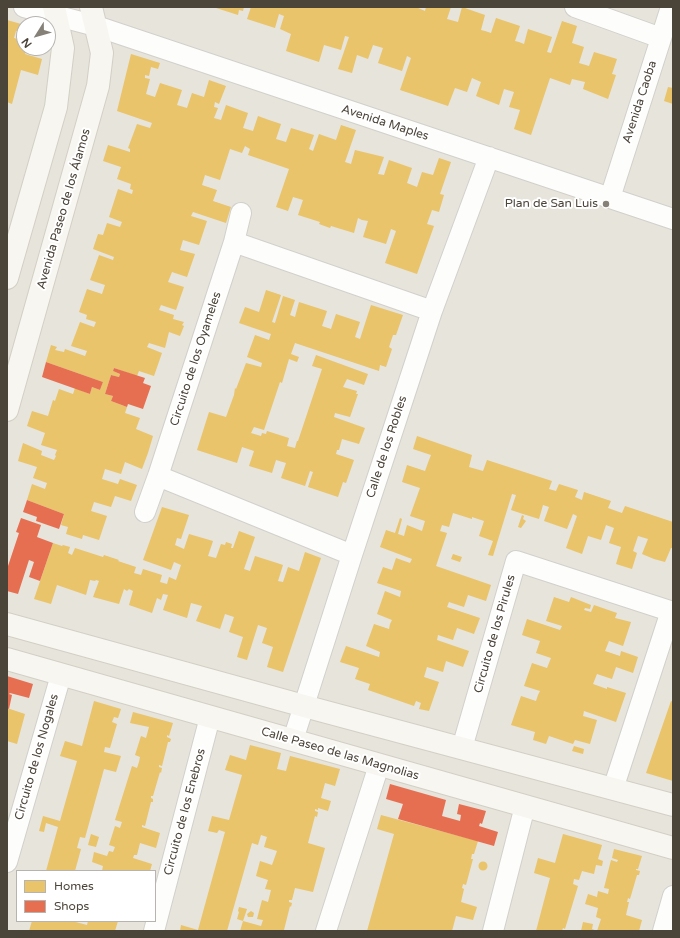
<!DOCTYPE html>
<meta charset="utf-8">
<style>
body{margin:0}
#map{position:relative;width:680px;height:938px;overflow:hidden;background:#f4f2ee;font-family:"Varela Round",sans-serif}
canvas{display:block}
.frame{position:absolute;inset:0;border:8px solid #4b4439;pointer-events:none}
.legend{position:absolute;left:16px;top:870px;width:140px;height:52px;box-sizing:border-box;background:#fff;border:1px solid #b7b4b0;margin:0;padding:5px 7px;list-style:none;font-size:12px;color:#4b4439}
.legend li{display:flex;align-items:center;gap:8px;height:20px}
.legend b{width:20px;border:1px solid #b7b4b0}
.north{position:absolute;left:16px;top:16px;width:40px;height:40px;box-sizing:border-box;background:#fff;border:1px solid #b7b4b0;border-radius:50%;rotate:233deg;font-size:11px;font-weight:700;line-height:16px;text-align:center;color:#4b4439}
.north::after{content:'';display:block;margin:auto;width:14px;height:18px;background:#868178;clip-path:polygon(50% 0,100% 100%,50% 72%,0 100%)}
</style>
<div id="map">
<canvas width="680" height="938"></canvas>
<div class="frame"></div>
<ul class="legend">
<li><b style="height:11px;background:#e9c46a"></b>Homes</li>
<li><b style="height:11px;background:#e76f51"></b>Shops</li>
</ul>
<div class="north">N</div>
</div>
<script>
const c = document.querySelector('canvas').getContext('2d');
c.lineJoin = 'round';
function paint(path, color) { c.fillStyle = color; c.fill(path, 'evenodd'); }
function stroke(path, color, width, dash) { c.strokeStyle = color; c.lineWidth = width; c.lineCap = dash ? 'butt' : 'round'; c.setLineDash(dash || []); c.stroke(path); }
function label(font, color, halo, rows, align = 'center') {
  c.font = font + ' "Varela Round",sans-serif'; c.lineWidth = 4; c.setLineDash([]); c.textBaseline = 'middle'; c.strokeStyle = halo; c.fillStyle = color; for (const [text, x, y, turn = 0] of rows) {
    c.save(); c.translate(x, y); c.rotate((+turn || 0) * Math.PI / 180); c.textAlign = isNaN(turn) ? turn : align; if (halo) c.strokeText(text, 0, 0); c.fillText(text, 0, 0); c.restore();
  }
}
paint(new Path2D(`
 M7,7H673V931H7ZM24,24H48V48H24ZM17,871H155V921H17Z`), '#e7e4dc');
paint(new Path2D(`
 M213,7H244L243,11L239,10L238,15Z
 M251,7H416L425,11L426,7H451L447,19L458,22L462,7L485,15L481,30L485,31L491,33L496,18L520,26L515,41L519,42L524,44L528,29L552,37L547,52L551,53L562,21L577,26L572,43L584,47L579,63L589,66L594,52L617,59L612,74L616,75L608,99L583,89L585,82L572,79L570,85L550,78L531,135L514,129L520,110L509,107L514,92L504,89L499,105L476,96L481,82L472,78L467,92L455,88L448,106L400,90L411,58L407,56L402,71L378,63L383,48L373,45L368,59L357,55L352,73L338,69L349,37L345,36L341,50L324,45L319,62L286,51L291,34L280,29L284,16L279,14L275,28L247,19Z
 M7,20L21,24L19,31H16L14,38L24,41V48H27L25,54L42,59L38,75L21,70L12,104L7,102Z
 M131,54L160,63L158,69L151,67L149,76L145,75V78L150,79L146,94L155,97L160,83L182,90L177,105L187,108L192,93L204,97L209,80L226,86L219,104L215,102L214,107L218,108L214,118L221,120L226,105L248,113L243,128L253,131L258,116L269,120L281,124L276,139L286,142L291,128L314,135L309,149L313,151L319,134L336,140L341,125L356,130L345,162L351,164L355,150L384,157L378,174L384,175L389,160L412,168L407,183L417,187L422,172L433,175L439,158L451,162L440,194L444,195L439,212L432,210L427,224L434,226L417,274L385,263L396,231L391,229L386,244L363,237L368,221L362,220L358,218L354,233L331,226L330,228L319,224L320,222L298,215L303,200L293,197L288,211L276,207L289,169L248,155L250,149L245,146L242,153L230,149L220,180L205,175L202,185L217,190L213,201L231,207L226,223L193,212L191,216L207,221L199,245L183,240L180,250L195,254L187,277L172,272L168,282L184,287L176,310L161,305L159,310L174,315L173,319L184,322L182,325L184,326L180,336L169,332L165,348L149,343L147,347L162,353L154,376L139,371L137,376L114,368L113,371L120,374L119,377L111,375L105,394L113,396L111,401L127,407L125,413L140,418L136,429L153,436L148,453L142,469L125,462L121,474L105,469L102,479L118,484L120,479L137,485L131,501L115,496L111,507L94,502L91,511L107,516L99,540L83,535L82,539L66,534L68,527L61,525L64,514L27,500L32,484L45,489L47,483L33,478L37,467L18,461L23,443L42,451L41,455L54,460L56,456L55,455L57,450L41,445L45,433L27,426L32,411L48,416L53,400L55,401L59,389L73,394L75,388L90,394L92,387L100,390L103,382L46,362L51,345L57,347L55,350L64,352L65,349L85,356L87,351L71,346L80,322L94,327L96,322L86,319L87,315L79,312L87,289L102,294L105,285L90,280L99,255L113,260L114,257L93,249L98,234L103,235L107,223L120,227L122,222L109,217L118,189L132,194L133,190L130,189L131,184L117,179L121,167L103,161L108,145L130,152V149L128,148L137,124L150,128L152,123L117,111Z
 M668,87L673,88V104L664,101Z
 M266,290L281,295L272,322L275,323L283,296L295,300L290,315L295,317L299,302L327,311L322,326L331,329L336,314L360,322L355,337L360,339L371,305L403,315L396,335H393L389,347L392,349L386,367L380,365L379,371L295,343L291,354L299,357L297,362L289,359L282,383L280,382L264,430L254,427L251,433L261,436L262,433L266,434L267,431L289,438L287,446L295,448L297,441H298L322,369L312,366L316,355L368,374L364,385L347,379L343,387L357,391L356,394H358L350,417L335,413L334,417L365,428L359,444L342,439L339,450H337L336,454L354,460L346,483L343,482L338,497L308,487L313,472L310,471L305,486L281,478L286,463L276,460L272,473L249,466L254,451L242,447L237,463L197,450L209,412L226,417L234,395L235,388L236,389L246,363L261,367L262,363L247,357L255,335L269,340L271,334L239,323L245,307L259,312Z
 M417,436L472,455L469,467L483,471L487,460L552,481L549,489L556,491L559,484L578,490L575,497L582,500L584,492L611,501L608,508L622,513L625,506L673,522V548H671L665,562L654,559L642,554L648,539L638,536L633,551L637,553L632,569L616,564L621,547L609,543L614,528L606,525L601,540L588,536L582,554L566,548L577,516L573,514L567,529L544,521L549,507L543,505L539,519L523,514L511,510L516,495L512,494L493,556L488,555L493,541L479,536L484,521L472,517V519L453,513L449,527L442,525L440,531L447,533L436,566L491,585L486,601L468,595L464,607L449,602L447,607L480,618L474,634L457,628L453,640L438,635L437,640L469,651L463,667L446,661L443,672L427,667L424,677L439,682L429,711L419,709L421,703L416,701L414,706L368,690L370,684L355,679L359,668L340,662L346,646L379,657L380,652L366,646L374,624L389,629L390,624L392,620L377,614L385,591L400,597L401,591L377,583L383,567L392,570L396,558L410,563L412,559L380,547L386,530L395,533L400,518L402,519L398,534L404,536L407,525L422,531L425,521L410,516L420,488L402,482L407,465L425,471L429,460L431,455L413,449Z
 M162,507L189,515L181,539L177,538L175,545L184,549L189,534L213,541L208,556L216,558L221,544L225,545L226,542L232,544L231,548H233L239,531L255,537L244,569L250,571L255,556L277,563L283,565L278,581L283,582L288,567L299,571L305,552L321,558L283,672L267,667L273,647L262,643L267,628L258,625L247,660L237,657L243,637L229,632L234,617L225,614L220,629L196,621L202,606L191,603L187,618L163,610L168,595L163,594L161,600L157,598L152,613L129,605L133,591L129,589L127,591L124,589L119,604L93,597L99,581L96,580L95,581L90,580L86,595L57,585L51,604L34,599L53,543L62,546L63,545L70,547L68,553L72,555L75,548L103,557L104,555L119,560L118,561L136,567L134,573L141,575L143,569L162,575L160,582L167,584L169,577L176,580L181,565L174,562L171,570L143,560Z
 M522,515L524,516L523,519L526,521L521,528L518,527Z
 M453,554L462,557L460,562L451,559Z
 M554,597L569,602L571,597L591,605L590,609L585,608L584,610L591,612L594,605L617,613L615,618L631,622L623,646L609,641L605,651L620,656L621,651L638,657L633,673L616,667L612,679L597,674L593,684L607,689V687L626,693L616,722L584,711L583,716L597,720L590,744L575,740L573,744L549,736L546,744L533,740L535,732L511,725L521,696L536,701L538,695L540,691L524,686L532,663L547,668L551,658L536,653L540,641L522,635L527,619L560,630L562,626L546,621Z
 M94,701L121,709L118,718L114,717L112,722L117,724L110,748L105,747L104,752L121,756L116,772L104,769L85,838L80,837L77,848L81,849L75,871H46L58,827L46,823L44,832L39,831L43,816L60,821L77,761L60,756L65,741L82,746Z
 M671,701L673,702V781L646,773Z
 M7,708L25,714L17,744L7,741Z
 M133,712L173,723L169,736L167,735V737L171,739L170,742H168L162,766L159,765V767L162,768L161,773L160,772L153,796H151V798L153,799V802H151L145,826L142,825V827L160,833L156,848L140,843L137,855H134L133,858L152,864L150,871H102L103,866L92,862L94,852L107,856L109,851L113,852L115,847L109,845L115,826L120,828L122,822L115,820L132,766L137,768L139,762L140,757L135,755L141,736L146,738L149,727L130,723Z
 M250,745L281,753L277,769L286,771L290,756L340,769L335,786L325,783L321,798L331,801L328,811L318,808V810L315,809V811L318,812L317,817L315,816L308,843L325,848L313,892L295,888L292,900H289V902L292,903L291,907L290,906L284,930L240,931L243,921L237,919L239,912L238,911L239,907L247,909L243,921L261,926L263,920L257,919L262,900L268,902L271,890L265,889L268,880L256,876L260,861L272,865L277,851L264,847L267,837L261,835L258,845L252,843L227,931H180L181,925L198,930L225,832L219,830L217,833L208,831L212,816L229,820L242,775L225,770L230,755L246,760Z
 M574,746L584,749L583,754L572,751Z
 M381,815L478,841L474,854H472L471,859H473L466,885L463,884L462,888L464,889L461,902L477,907L473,920L456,916L452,931H367L394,834L377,829Z
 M91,834L99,837L96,847L88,845Z
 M563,834L602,845L598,859L603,861L602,866L596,865L594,874L582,871L579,880L574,879L573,884L578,886L565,929L563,928L562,931H536L550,878L534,873L538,858L555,863Z
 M614,849L642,856L638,869H636V870L640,871L639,875H637L630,899L628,898L627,902H629L626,915L642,920L639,931H581L583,922L593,924L592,929L597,931L601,919L596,917L598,908L585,904L588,894L597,897L598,891L608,894L609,889L604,888L611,860L617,862L618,860L612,858Z
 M478.5 866a4.5 4.5 0 1 1 9 0a4.5 4.5 0 1 1-9 0Z
 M251,911L254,913L253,917H248L247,914Z
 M32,921H72L87,925L88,921H118L115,931H29Z`), '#e9c46a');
paint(new Path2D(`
 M46,362L103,382L100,390L92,387L90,394L42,377Z
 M114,368L145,378L143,383L151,386L143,409L128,404L127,407L111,401L113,396L105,394L111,375L119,377L120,374L113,371Z
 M27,500L64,514L59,529L36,521L37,517L23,512Z
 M21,518L41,525L37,537L53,543L40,581L29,577L34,562L29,560L18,594L7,591V569L19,533L16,532Z
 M7,676L33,684L29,698L10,693L9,694L12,695L9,709L7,708Z
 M390,784L446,800L442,816L460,821L461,815L457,814L459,804L486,811L482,824L480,823L479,826L498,832L494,846L398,819L403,804L386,799Z`), '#e76f51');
const street = new Path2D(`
 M24,7L96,26L673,219
 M575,7L661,38
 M610,198L671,7
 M234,242L432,311
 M158,476L352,555
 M145,512L158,476L234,242L241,213
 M293,740L352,555L432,311L489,157
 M462,748L516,561L673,612
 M613,789L671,611
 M7,862L61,675
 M154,931L210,717
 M326,931L379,765
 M493,931L525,806
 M663,931L673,896`);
const secondary = new Path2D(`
 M7,278L56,107L63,48L54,7
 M7,410L98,86L102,53L91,7
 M7,624L304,706L673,805
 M7,659L673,848`);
stroke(street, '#d2d0cb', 22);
stroke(secondary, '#d3cfc5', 24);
stroke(street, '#fdfdfc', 20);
stroke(secondary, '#f7f6f1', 22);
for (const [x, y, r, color] of [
 [606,204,4,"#868178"]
]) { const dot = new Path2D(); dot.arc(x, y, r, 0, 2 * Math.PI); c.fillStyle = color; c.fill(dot); stroke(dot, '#fff', 1.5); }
label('12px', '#4b4439', '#fff', [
 ["Avenida Caoba",640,102,-72],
 ["Avenida Maples",385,123,18],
 ["Avenida Paseo de los Álamos",64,209,-74],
 ["Circuito de los Oyameles",196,359,-72],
 ["Calle de los Robles",387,447,-72],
 ["Circuito de los Pirules",495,634,-74],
 ["Calle Paseo de las Magnolias",340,754,16],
 ["Circuito de los Nogales",37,757,-74],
 ["Circuito de los Enebros",185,812,-75]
]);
label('12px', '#4b4439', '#fff', [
 ["Plan de San Luis",598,204]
], 'right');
</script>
